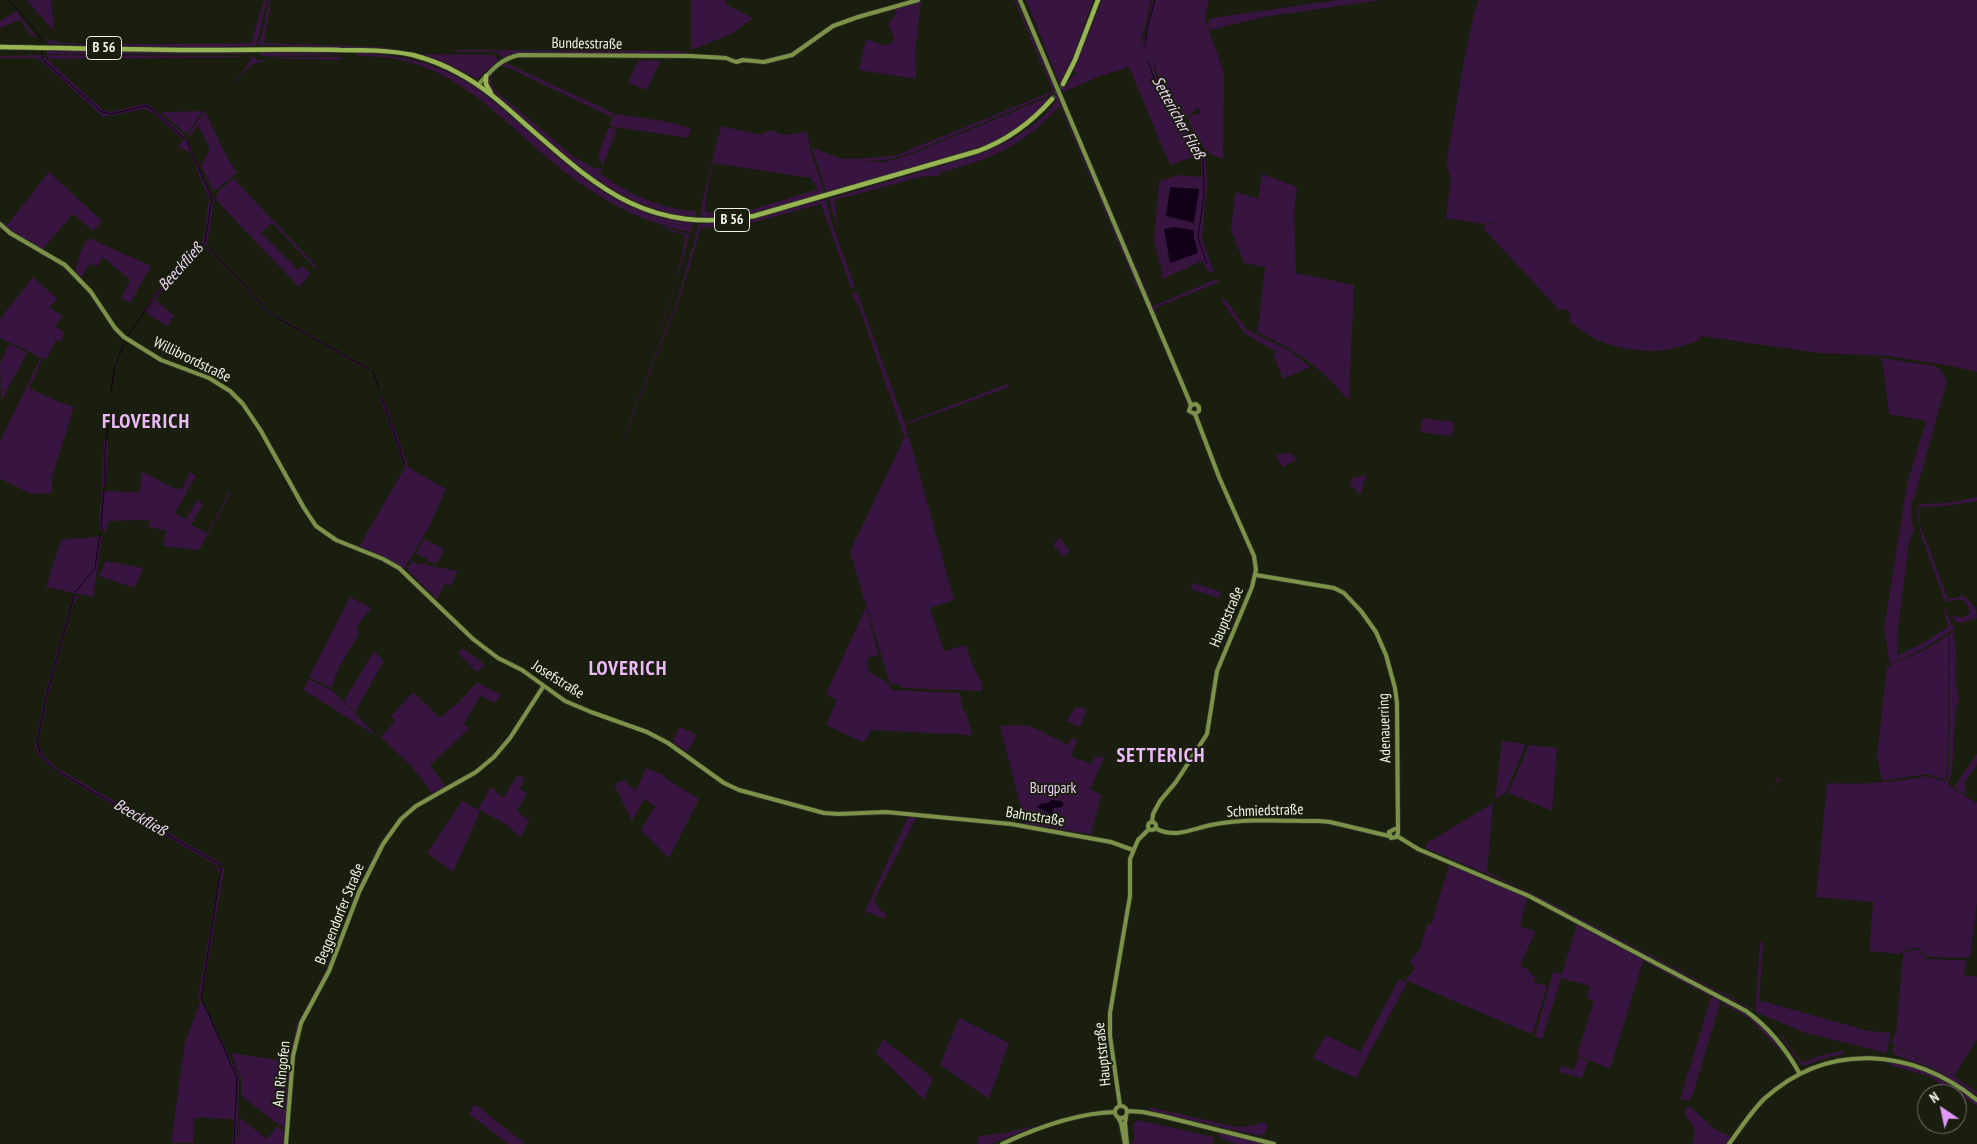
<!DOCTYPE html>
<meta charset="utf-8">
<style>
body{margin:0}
#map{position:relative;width:1977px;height:1144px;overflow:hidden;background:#191e0e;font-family:"PT Sans Narrow",sans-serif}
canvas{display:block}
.north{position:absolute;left:1917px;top:1084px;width:50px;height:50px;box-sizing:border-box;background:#191e0e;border:1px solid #6f7466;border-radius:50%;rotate:326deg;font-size:14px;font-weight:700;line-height:20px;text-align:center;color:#f0f4e9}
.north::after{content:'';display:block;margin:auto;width:18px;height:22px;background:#de98f2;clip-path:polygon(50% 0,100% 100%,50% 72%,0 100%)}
</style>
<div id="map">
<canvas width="1977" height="1144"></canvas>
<div class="north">N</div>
</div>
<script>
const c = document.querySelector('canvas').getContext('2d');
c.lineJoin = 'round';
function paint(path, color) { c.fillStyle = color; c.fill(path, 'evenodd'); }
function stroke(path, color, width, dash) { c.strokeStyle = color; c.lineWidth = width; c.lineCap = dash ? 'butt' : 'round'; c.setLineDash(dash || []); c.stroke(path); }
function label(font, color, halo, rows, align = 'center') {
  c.font = font + ' "PT Sans Narrow",sans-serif'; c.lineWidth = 4; c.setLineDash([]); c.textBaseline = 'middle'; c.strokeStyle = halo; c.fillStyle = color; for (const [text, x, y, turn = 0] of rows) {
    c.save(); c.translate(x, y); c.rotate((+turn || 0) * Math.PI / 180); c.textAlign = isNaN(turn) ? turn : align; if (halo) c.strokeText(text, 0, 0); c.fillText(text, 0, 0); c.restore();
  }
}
paint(new Path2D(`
 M26,0H51L54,30L52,29Z
 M264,0H267L256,46L187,48L46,44L50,40L61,43L114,44H225L251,43Z
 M269,0H271L264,43L382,47L424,54L494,55L498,59L497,62L477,79L446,63L406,52L370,48L258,45L262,36Z
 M691,0H726L725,4L753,18L731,34L691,50Z
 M1014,0H1016L1056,92L911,153L885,160L861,161L885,162L912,154L1056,94L1096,189L1095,190L1060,106C1020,148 993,158 939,173V176H925L834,200L838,232L843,250L829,199L976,155C1005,144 1039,127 1057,100L1052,99L1045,102L1038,111L1021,125L989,144L827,193L812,148L842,159L872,158L897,155L1053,91Z
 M1026,0H1093L1074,55L1061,81L1064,86L1067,85L1071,77L1078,72H1073L1102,0H1151L1142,37V47L1153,0H1209L1205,15L1206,22L1224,73L1223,159L1210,154L1205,149L1191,127L1188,118L1194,114L1198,115L1200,109L1197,108L1187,117L1183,115L1157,74L1152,59L1155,74L1204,153L1170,165L1129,67L1098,77L1063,92Z
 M1337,0H1381L1264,17L1210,30L1208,26L1209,20L1213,18Z
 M1479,0H1977V372L1951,366L1889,356L1819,353L1701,336L1698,341C1687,344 1675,348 1664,350C1642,353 1611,348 1592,337C1584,333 1577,326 1569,321L1571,315L1566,310H1559L1484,229V225L1493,223L1492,222L1486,224L1446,218L1451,179L1447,165L1448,153L1463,66L1474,13Z
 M921,1L915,51L916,79L859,70L866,39L882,45L891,44L894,39L888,23L896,15L894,8Z
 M16,11L37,38L30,34L20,20L0,28V21Z
 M454,50L677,51L691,53L689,55L519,53L503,58L496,52H456Z
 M47,51L251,52L250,54H47Z
 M259,52L344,54L338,55L264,56L260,55Z
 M356,53C395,54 430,61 465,81C482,91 498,105 513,118C568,165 616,217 693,223L691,232C645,224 602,201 565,172C497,119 454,55 359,56Z
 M42,55L103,110C116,116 134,102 149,105L185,136L182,139L153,113L145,109L103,117L40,60L36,58H0V56Z
 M46,55L239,56L240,57L49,59Z
 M252,56L259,61L271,57H343L340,60L271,58L251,65L239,79L227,85L240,77Z
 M638,60L660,61L647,90L628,83Z
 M506,63L613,113L611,117L511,69L500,66L493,73L491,82L496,91L574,157L596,169L602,168L600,173C627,194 662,210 696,211L695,217C614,210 558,149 500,98C486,83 484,79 500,64L503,66Z
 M203,111L188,133H185L161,112Z
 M205,111L228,159L237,172L214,192L201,166L210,149L198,125L189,137L188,135Z
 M614,114L658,120L691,128L688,138L609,126Z
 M721,126L762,135L769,130L784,135L807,132L811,153L825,193C784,205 743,220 700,218L702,202ZM713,163L811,178L818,189L754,209L728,213L705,212L706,196Z
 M608,128L617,129L603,166L598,155Z
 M186,137L212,196L213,206L207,244L159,294L146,313L144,311L155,293L201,245L204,238L209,199L190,152L178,147Z
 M1205,155L1207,182L1202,238L1214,272L1207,271L1202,261L1162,279V270L1154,241L1159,181L1178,175L1202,177V167L1199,157Z
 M49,172L102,221L93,231L73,214L42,250C28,242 8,233 0,220L7,225Z
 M1262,174L1297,187L1294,215L1296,273L1354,285L1349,397L1347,399C1322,368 1298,352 1263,335L1261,332L1258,333L1255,332L1258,330L1265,267L1244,263L1231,230L1235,192L1258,199Z
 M233,178L317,267L316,269L272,223L261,233L298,270L302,266L311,274L299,287L216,200L217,193Z
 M1105,192L1153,306L1217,279L1219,282L1155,308L1157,315L1156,316L1143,287L1141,275Z
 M1097,193L1100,197L1138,287L1137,288Z
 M826,199L831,221L854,285L852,291L821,204L747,224L701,228L680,297L627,429L620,444L678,298L699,224L740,222Z
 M660,226L688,234L689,236L673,296L643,374L675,288L685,240L683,234L673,232Z
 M89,238L151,266L130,303L121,298L130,280L103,257L96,267L90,263L81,277L75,272L81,250Z
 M208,247L273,315L272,316L207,248Z
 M33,277L58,299L49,307L63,316L55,326L64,332L61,343L56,340L46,360L0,338V319Z
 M854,292H856L858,295L905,424L908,434L904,436L859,307L852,295Z
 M1225,299L1247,330L1290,351L1310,367L1283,379L1273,354L1277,352L1245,334L1221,300Z
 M156,300L174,316L167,326L147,314Z
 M275,315L370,369V371L275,317Z
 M9,344L27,353L1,401L0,363Z
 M1882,358L1935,366L1941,371L1947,381L1914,499L1912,501L1911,518L1914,531L1912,533L1909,542L1897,635V656L1928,640L1948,627L1943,606L1954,629L1922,649L1890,665L1884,628L1885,622L1907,484L1926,421L1889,414Z
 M40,359L42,360L29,388L56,401L74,407L52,477V493L32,494L0,479V441Z
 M1008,384L1009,387L907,424V422Z
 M379,396L383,398L409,468L446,489L430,525L404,569L385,558L359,547L405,467Z
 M1422,418L1454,422L1452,436L1420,432Z
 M905,436L909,437L954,600L930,608L944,651L966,645C969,652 970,662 974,668C978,676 983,682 982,691L902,688L900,685L890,684L850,552Z
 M104,441H108L106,487L102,486Z
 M1291,453L1297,459L1283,468L1275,455Z
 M141,471L173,488L182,489L190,472L196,476L175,513L186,519L197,500L203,504L191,525L207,533L228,496V492L231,493L199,550L163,546L166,531L148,526L150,520L109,521L106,532L100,529L99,524L102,491L140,492Z
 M1366,475L1360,495L1350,484L1352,478Z
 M1977,497V501L1946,506L1919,507L1920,525L1948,599L1963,596C1972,602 1977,607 1977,618L1959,623L1956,622L1952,616L1963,617L1970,613C1969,607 1966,601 1959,599L1946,602C1940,584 1909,517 1920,504L1947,503Z
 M102,536L93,597L46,587L61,540Z
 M1060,538L1070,552L1063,557L1053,544Z
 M424,539L444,549L438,563L426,561L427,559L416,553Z
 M106,561L143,568L135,588L99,576Z
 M411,562L458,571L451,586L445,583L437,599L407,570Z
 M1193,583L1221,592L1219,598L1190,589Z
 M73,595L78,596L75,602L73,603L48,695L38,744L39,748L44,756L57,768L56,771L38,755L35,746L46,690Z
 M350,597L371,608L356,628L359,634L340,665L331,688L309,677Z
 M866,607L878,653L877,656L869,657L867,661L869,672L888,683L891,690L960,693L962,710H965L972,735L871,730L865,741L862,742L826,725L837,700L826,694Z
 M1953,632L1956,650L1955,680L1959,699L1955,713L1952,773L1948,782L1946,781L1949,768L1950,636L1949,634Z
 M1948,635L1949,637L1948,767L1945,780L1927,774L1882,781L1877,756L1887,667L1928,648Z
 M463,648L485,665L477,672L458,653Z
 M374,651L384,661L355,712L344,701Z
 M309,679L333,691L377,736L303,690Z
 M477,682L500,695L495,703L480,696L464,724L470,728L430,765L445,786L432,793L412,767L381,737L395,721L391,716L413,692L440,718L461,700Z
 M1076,707L1087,709L1080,727L1066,721Z
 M1023,725L1030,726L1068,745L1072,738L1077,741L1071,756L1091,764L1094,758L1105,756L1090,789L1101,795L1091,834L1026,824L1024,821L1000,726Z
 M679,727L697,735L687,752L674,743V738Z
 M1502,741L1524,744L1525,746L1506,792L1495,800Z
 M1529,745L1557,748L1552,811L1508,793Z
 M1977,754V764L1964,783L1967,794L1958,791L1954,787Z
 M646,768L666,776L665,778L699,799L669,858L641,830L655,806L644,799L632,821L614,784L625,780V782L636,791Z
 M59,769L222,864L219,866L214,864L58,773Z
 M518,775L524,779L520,789L527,793L517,811L529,821L521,837L505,824L478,809L491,787L503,798Z
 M1926,776L1947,782L1956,791L1977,803V903L1970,958L1927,957L1918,948L1904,950L1900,954L1869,951L1873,902L1816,897L1827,783L1778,780L1774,788L1776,779C1826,784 1878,787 1926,776Z
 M462,801L480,811L453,872L427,853Z
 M1493,803L1487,872L1534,894L1753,1009L1752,1010L1520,888L1425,848L1427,843Z
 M908,817L916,818L874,900L881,911L886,913L884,919L865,911Z
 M1449,865L1527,897L1520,926L1535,932L1520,966L1530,970L1529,973L1535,976L1533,982L1547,986L1533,1032L1531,1034L1405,980L1416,968L1409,962L1420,949L1427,924L1431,925Z
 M214,866L219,868L223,867L224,870L201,1000L198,999L220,873Z
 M345,920L326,975L300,1022L294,1042L291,1059L289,1061L296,1026L325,972Z
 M1577,924L1719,1000L1720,1003L1693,1094L1689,1100H1680L1711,997L1643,961L1610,1069L1577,1055L1594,1001L1587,998L1590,986L1561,978L1542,1040L1535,1036L1553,972L1562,974Z
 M1760,942L1763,943L1759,1002L1762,1001L1868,1031L1890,1033L1887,1053L1806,1033L1755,1012Z
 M1915,950H1919L1926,959L1966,960L1964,975L1977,977V1039L1954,1076L1895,1046L1892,1043L1893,1037L1896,1035L1903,954L1904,952Z
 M1399,979L1407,983L1356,1078L1314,1059L1313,1057L1322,1041L1321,1040L1325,1038L1326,1035L1360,1052Z
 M202,1001L239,1077L237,1144H232L234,1119L193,1118V1143H171L185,1042L200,1003Z
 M1724,1002C1741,1010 1777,1032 1781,1051L1749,1018L1722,1003Z
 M959,1018L1009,1043L989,1099L940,1065Z
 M1780,1034L1800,1060L1804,1062L1826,1054L1843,1051V1054L1825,1058L1804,1066L1801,1064L1779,1035Z
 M883,1039L933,1078L924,1100L876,1053Z
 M1895,1047L1955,1077L1977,1092V1095L1931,1068L1893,1054L1892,1049Z
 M231,1053L291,1062L286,1126L282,1127L241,1096V1078Z
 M1578,1057L1588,1061L1582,1078L1559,1072L1561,1066L1574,1070Z
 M1889,1062C1922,1067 1950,1084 1977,1102V1106L1954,1091L1941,1086L1935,1080L1928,1076L1890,1065Z
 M475,1104L525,1144H509L469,1114Z
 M1149,1107L1237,1127L1250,1126L1264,1122L1268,1125L1264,1134L1259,1136L1149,1110Z
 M1686,1107L1692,1108L1714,1129L1732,1137L1726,1144H1692C1697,1128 1694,1127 1685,1116Z
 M240,1118L267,1139L277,1126L285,1132L284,1144H238Z
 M1137,1120L1214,1137L1212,1144H1133L1132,1141L1135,1140L1133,1124Z
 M1038,1125L991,1144H977L979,1136L1005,1133Z
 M1220,1133L1261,1143L1262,1144H1237L1219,1138L1218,1135Z`), '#371540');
paint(new Path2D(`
 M1170,187L1199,189L1194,223L1166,216Z
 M1174,227L1194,230V238L1198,253L1170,263L1164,229Z
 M1052,800L1061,801L1064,804L1062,807L1054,808L1051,814L1037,807L1040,804L1047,803Z`), '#120019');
stroke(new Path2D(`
 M9,0L34,28L43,43
 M1145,47L1147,29L1155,0
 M42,50V59L45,62L102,112L111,114L145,106L150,108L186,140L211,196V203L205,242L156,294L128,336
 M1148,61L1153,76L1201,150L1203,158L1204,194L1198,237L1207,264
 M209,248L272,315
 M276,317L369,369
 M117,361L125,341
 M373,371L379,390
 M111,392L115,365
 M381,396L405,464
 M105,486V450L109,419
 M103,529L101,527L104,490
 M75,592L95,568L100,534
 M54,768L40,754L37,743L47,693L74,596
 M59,772L220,865
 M201,998L221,868
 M203,1002L237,1078L234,1144`), '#120019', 1);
stroke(new Path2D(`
 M1052,99L1063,84`), '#393e2f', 4.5, [4.5, 2]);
const secondary = new Path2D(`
 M1020,0L1191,405L1189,411L1195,414
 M478,85C491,71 500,59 519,55L691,56L726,58L736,62L743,60L764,62L792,55L833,26L858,17L918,0
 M0,224L10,233L65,265L91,292L115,328L124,337L161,360L209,378L230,391L243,404L261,431L304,508L316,526L336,540L383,559L399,568L473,639L498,658L522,670L565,701L591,712L647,732L668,743L724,783L739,790L824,813L838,814L886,812L1011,824L1111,842L1133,850
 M1191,405L1196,404L1199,407V411L1195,414
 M1256,575L1334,588L1344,593L1361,611L1376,632L1386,655L1395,688L1397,703L1398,833L1396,837L1391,838L1389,832L1395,829
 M1148 826a4 4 0 1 1 8 0a4 4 0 1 1-8 0Z
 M1152,822L1153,814L1160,801L1176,782L1207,734L1217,671L1252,587L1256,570L1254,556L1219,477L1195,414
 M1155,828C1174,839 1192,829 1211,825C1247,818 1284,821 1319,821L1330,822L1389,836
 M1397,836L1418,849L1529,896L1746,1011C1770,1028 1786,1049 1800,1074
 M1115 1112a6 6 0 1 1 12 0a6 6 0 1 1-12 0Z
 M1120,1106L1110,1036V1013L1130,896V859L1138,840L1149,829
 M1128,1111L1143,1112L1162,1116L1274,1144
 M1118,1117L1121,1123L1125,1144
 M1126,1117L1125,1123L1127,1144
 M286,1144L293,1056L301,1023L329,971L359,892L383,844L401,819L416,806L476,772L494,757L510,738L543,687
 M1002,1144C1036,1128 1076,1113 1115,1112
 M1729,1144C1740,1129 1751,1112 1764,1099C1828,1041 1912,1048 1977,1100`);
const primary = new Path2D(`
 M0,47C69,48 138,50 206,50C251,50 296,49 340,50C364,50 389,50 413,55C428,59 444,65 458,73C483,86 504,105 525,124C599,189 648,235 754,216L978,151C1008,140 1031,123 1052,99
 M486,76V84L491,93
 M1063,84L1075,60L1098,0`);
stroke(secondary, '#333828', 5.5);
stroke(primary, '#333828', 6);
stroke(secondary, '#7b9248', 4);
stroke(primary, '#96b451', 4.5);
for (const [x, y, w] of [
 [104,48,35],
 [732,220,35]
]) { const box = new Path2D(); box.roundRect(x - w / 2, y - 11.5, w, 23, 4); c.fillStyle = '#191e0e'; c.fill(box); stroke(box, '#f0f4e9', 1); }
label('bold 14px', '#f0f4e9', null, [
 ["B 56",104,48],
 ["B 56",732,220]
]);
label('15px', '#f0f4e9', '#191e0e', [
 ["Bundesstraße",587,44,1],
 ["Willibrordstraße",192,360,26],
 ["Hauptstraße",1227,617,-67],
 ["Josefstraße",558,680,32],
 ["Adenauerring",1385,728,-92],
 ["Schmiedstraße",1265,811,-2],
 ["Bahnstraße",1035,817,9],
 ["Beggendorfer Straße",340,914,-68],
 ["Hauptstraße",1103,1054,-96],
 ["Am Ringofen",282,1074,-84]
]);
label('15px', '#f1cdfc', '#191e0e', [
 ["Burgpark",1053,789]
]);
label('italic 16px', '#f1d8f8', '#191e0e', [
 ["Settericher Fließ",1178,118,61],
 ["Beeckfließ",181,267,-48],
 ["Beeckfließ",140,818,30]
]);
c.letterSpacing = '1px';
label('bold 20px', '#ebbaf8', '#191e0e', [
 ["FLOVERICH",146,422],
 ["LOVERICH",628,669],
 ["SETTERICH",1161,756]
]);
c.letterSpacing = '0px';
</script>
